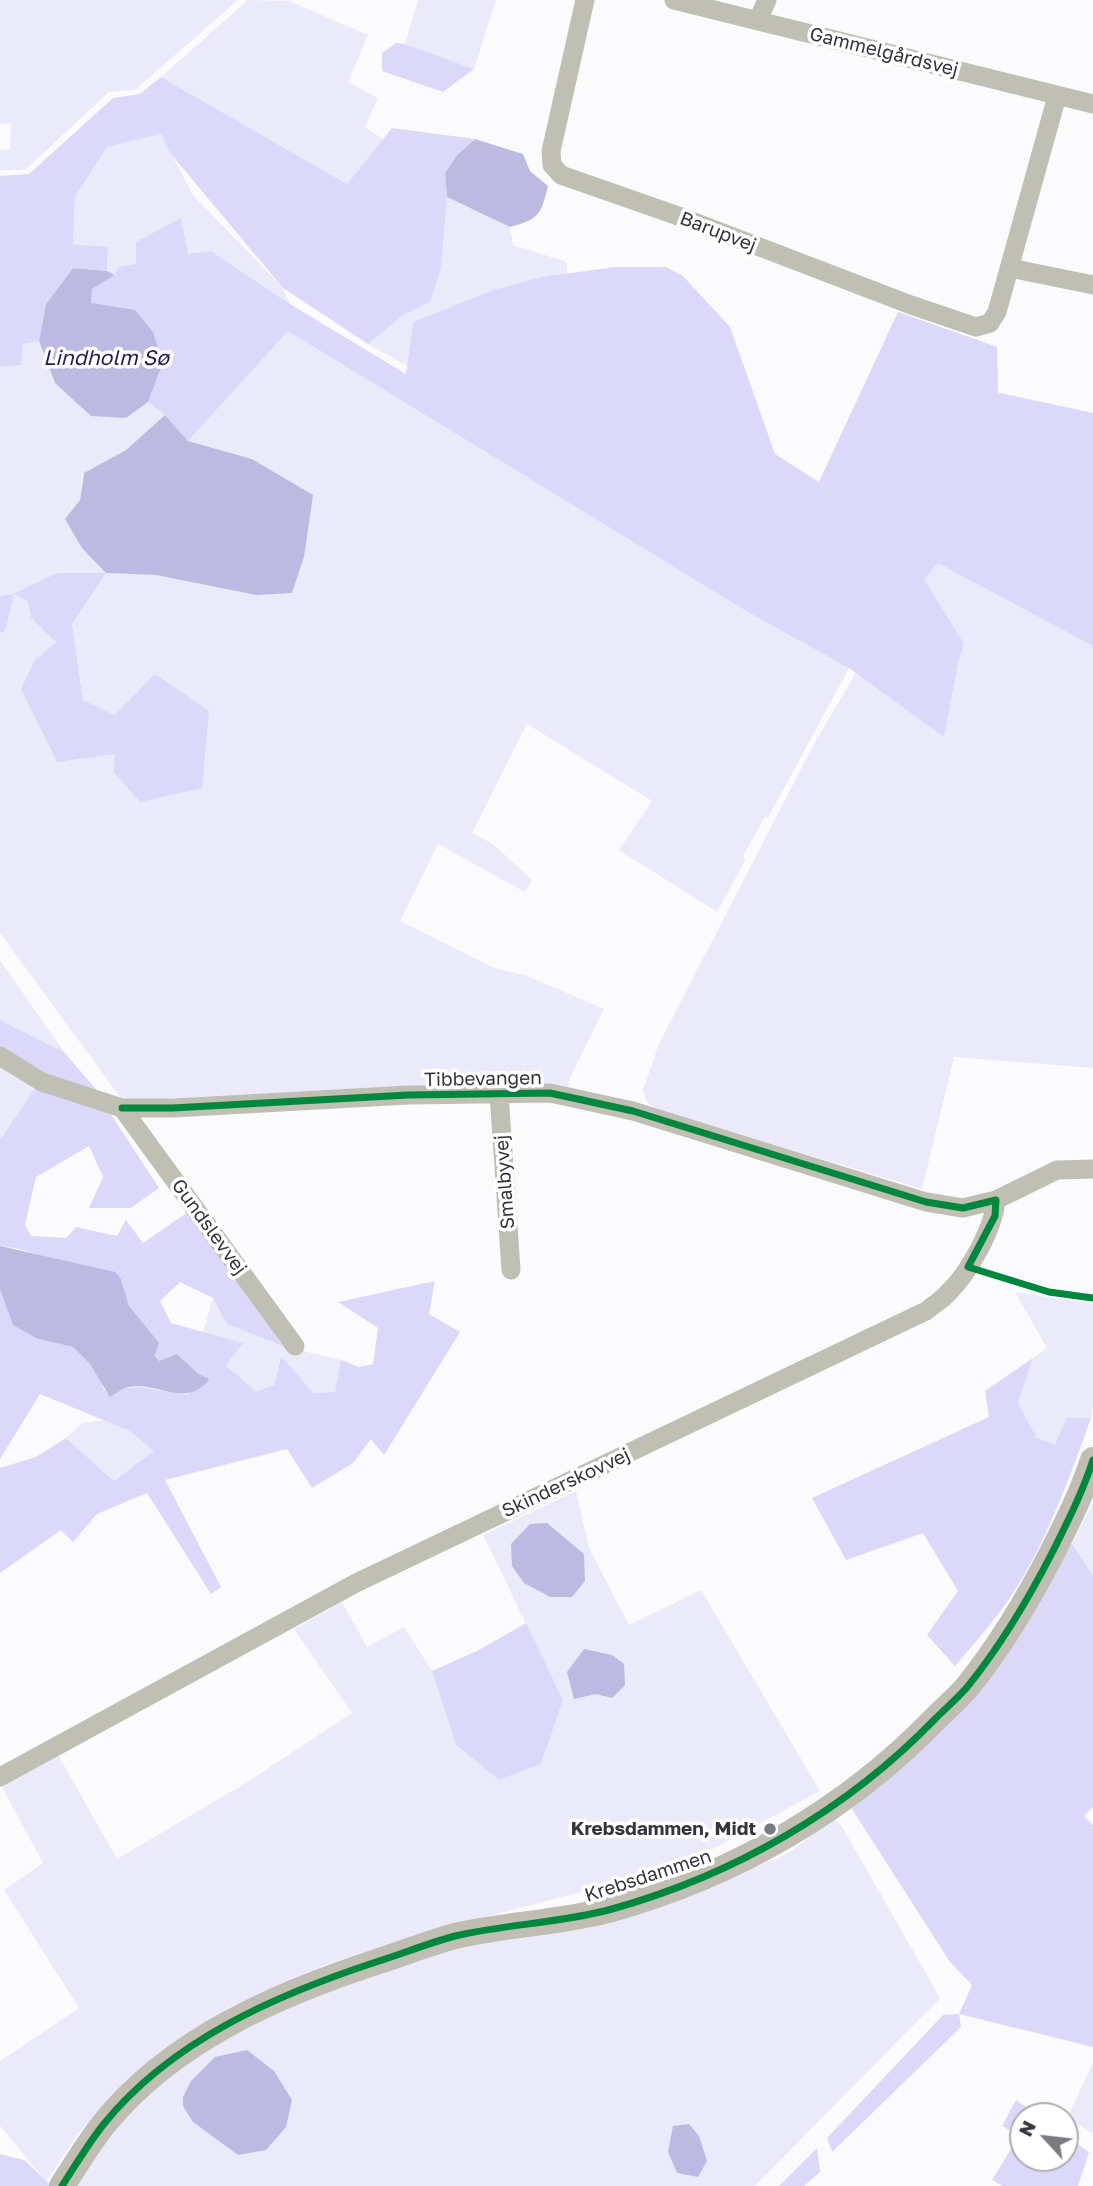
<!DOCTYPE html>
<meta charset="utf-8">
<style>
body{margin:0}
#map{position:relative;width:1093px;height:2186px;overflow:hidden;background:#fbfbfe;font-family:"Golos Text",sans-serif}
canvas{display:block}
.north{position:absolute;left:1009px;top:2102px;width:70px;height:70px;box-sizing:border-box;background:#fff;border:2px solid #aeaeb1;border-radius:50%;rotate:297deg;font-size:19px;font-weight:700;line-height:28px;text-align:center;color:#34343d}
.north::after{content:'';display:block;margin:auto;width:24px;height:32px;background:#7a7a81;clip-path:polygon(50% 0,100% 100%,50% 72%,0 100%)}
</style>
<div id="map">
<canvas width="1093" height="2186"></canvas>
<div class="north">N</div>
</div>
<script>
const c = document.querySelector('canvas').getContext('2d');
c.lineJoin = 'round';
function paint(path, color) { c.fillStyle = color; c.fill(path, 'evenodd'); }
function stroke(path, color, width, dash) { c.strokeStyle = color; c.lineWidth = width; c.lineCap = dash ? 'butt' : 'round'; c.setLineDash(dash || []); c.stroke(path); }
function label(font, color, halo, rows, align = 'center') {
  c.font = font + ' "Golos Text",sans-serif'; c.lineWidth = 7; c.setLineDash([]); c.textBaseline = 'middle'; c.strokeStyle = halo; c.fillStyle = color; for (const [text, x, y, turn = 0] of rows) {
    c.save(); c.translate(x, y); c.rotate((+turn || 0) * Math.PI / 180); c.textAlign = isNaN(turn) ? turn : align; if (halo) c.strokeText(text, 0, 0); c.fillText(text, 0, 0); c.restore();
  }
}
paint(new Path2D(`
 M0,0H238L135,90L109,92L25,170H0V150L10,149L11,123L0,124Z
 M248,0L289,1L368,35L348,82L378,98L365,127L383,139L347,184L161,77Z
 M418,0H496L474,69L405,44Z
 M161,134L193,195L283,288L290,304L211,251L118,267L115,275L107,271L108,247L73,244L75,197L107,147Z
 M447,197L510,227L513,245L567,262V274C513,281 464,302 413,322L407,366L368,344L405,314L430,302L441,269Z
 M898,312L997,347L998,392L1093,413V1068L954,1057L922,1189L658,1110L646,1101L643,1090L659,1044L815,742L857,671L849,668L768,818L765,817L743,856L746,859L717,912L619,850L652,801L527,724L472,833L493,844L532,880L525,892L438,844L400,921L494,968L525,975L604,1009L570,1078L568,1088L474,1082L123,1101L0,933V633L5,631L12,594L0,596V367L21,365L23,344L39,341L55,383L126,418L148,402L165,415L126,450L82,474L80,500L65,519L107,573L156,575L256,595L252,459L188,441L288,330L441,423L819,482ZM57,573H106L72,624L83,700L115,715L140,802L116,754L35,660L57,642L31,618L29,601L14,594Z
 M0,960L64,1052L0,1020Z
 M0,1061L38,1084L0,1140Z
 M1015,1292L1093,1304V1406L1091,1418H1067L1056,1444L1037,1438L1018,1403L1033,1358L1047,1348Z
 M213,1298L283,1346L341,1360L335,1392L313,1393L280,1357L274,1385L256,1393L226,1365L243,1343L203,1332Z
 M106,1420L130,1431L155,1451L114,1481L66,1438L82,1423Z
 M576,1491L589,1548L629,1625L701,1590L820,1791L720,1845L647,1875L423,1933L325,1965L226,2009L162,2050L117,2090L81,2130L46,2181L0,2126V2061L79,2008L4,1890L43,1863L0,1783L57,1753L117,1859L249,1781L352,1713L294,1629L342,1602L367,1647L404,1627L432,1671L456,1745L499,1780L541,1764L563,1700L483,1535Z
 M1093,1503V1576L1072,1543Z
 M831,1818L841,1825L940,1998L755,2186H71L140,2099L215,2040L349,1978L780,1858L796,1848Z
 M1093,2063V2134L1067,2118Z`), '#eaeafb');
paint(new Path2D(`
 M396,43L405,44L474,69L443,92L382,71V53Z
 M161,77L347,184L392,128L475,139L457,155L445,173L447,197L441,269L430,302L405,314L368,344L283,288L171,154L161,134L107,147L75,197L73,244L108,247L107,271L73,268L46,304L39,341L23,344L21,365L0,367V176L29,174L113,98L140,94Z
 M181,218L188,254L211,251L290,304L406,374L413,322L491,291L542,277L615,267H666L683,276L730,327L775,454L819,482L898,312L997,347L998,393L1093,413V646L938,563L924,579L964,644L958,662L944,737L849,668L748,612L288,331L188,441L165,415L148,402L163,363L91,303V289L115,275L118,267L136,264V242Z
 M57,573H106L72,624L83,700L115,715L155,674L209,711L202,788L140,802L114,772L115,754L57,762L21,689L35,660L56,642L31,618L28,601L14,594L5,631L0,633V596L13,594Z
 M0,1020L64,1052L100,1094L44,1077L0,1050Z
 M38,1084L108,1110L159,1188L131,1208H89L103,1177L89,1146L36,1177L25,1225L31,1236L66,1238L76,1227L117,1236L126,1220L143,1243L188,1212L283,1346L227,1324L213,1298L180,1282L160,1301L171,1323L243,1343L226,1365L256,1392L274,1385L281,1356L313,1393L335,1392L341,1360L359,1367L373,1364L378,1328L338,1302L435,1281L429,1314L460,1332L384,1455L371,1439L353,1463L312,1488L287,1449L165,1480L221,1587L211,1594L147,1493L97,1514L73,1542L61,1530L0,1573V1468L36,1457L66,1438L114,1481L154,1451L130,1431L40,1394L0,1459V1289L38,1339L73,1347L90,1364L102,1382L104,1390L140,1387L187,1395L210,1379L199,1374L177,1354L159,1362L142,1323L129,1306L121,1279L15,1248L0,1246V1140Z
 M1033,1358L1018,1403L1037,1438L1055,1444L1067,1418H1091C1068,1482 1043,1552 1003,1608C988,1628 971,1647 955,1666L927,1635L958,1591L923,1533L846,1560L812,1498L989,1417L985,1391Z
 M1072,1543L1093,1576V1807L1084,1816L1093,1825V2047L959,2014L961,2027L832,2152L827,2138L943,2015L959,2014L972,1985L950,1962L852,1809L976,1691Z
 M526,1623L563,1700L541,1764L499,1780L456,1745L432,1671L479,1650Z
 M1016,2100L1039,2116H1023V2158H1065V2135L1089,2152L1078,2186H1003L992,2180L1019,2136L1002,2126Z
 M817,2148L820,2172L804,2186H779Z
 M0,2154L24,2160L52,2186H0Z`), '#dbd8fa');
paint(new Path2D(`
 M475,139L523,154L530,171L548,186C541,215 539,219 510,227L447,197L445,173L457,155Z
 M73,268L107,271L115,275L92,289L91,303L135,310L153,332L163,363L148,402L126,418L91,416L55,383L39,341L46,304Z
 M165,415L188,441L252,459L313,495L304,557L292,593L256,595L156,575L106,573L82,548L65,519L80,500L84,473L126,450Z
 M0,1246L115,1272L121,1279L129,1306L159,1343L155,1355L159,1361L177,1354L199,1374L210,1379C183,1411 157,1379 125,1388C120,1390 115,1394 110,1397L90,1364L73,1347L38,1339L13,1325L0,1289Z
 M547,1523L584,1554L585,1581L572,1597H550L524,1583L512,1566L511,1544L530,1524Z
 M584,1649L612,1655L624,1664L625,1685L612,1698L596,1694L574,1699L567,1672Z
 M247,2050L274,2071L292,2100L286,2127L266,2150L238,2155L193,2122L183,2106V2097L191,2081L215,2057Z
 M689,2124L699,2136L707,2161L698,2177L677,2173L668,2152L673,2126Z`), '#bdbae2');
stroke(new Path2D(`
 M585,0L551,151L552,165L561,175L684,218L911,305L976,327L990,323L997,312L1057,96
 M674,0L1093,104
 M758,20L767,0
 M1010,268L1093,285
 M0,1056L42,1082L122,1108H173L408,1095L550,1093L633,1111L926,1202L963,1208L996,1200L1057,1170L1093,1169
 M499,1094L511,1270
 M122,1108L295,1346
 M0,1777L356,1583L926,1311C933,1305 942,1300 948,1293C968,1274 994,1228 996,1200`), '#c0bfb3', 19);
stroke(new Path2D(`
 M62,2186C75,2166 88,2144 103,2125C171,2040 278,1994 379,1961C404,1953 429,1943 455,1936C507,1924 561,1923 612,1909C734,1875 847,1810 935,1719C946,1708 958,1698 968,1686C1001,1645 1029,1598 1053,1551C1068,1521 1083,1491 1093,1460`), '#c0bdb2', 26);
stroke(new Path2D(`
 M122,1108H173L408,1095L550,1093L633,1111L926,1202L963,1208L996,1200L995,1216L968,1267L1049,1292L1093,1298
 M62,2186C75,2166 88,2144 103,2125C171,2040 278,1994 379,1961C404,1953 429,1943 455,1936C507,1924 561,1923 612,1909C734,1875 847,1810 935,1719C946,1708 958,1698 968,1686C1001,1645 1029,1598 1053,1551C1068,1521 1083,1491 1093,1460`), '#00873e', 7);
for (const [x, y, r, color] of [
 [770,1829,7,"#7a7a81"]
]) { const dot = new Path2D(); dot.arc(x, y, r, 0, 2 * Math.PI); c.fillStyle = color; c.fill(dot); stroke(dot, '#fff', 2.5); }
label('19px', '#34343d', '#fff', [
 ["Gammelgårdsvej",884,52,14],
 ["Barupvej",718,232,21],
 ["Tibbevangen",483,1079,-1],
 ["Smalbyvej",505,1182,-94],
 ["Gundslevvej",209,1227,54],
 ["Skinderskovvej",566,1483,-25],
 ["Krebsdammen",648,1876,-18]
]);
label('bold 19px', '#34343d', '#fff', [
 ["Krebsdammen, Midt",756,1829]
], 'right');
label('italic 21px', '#291a5b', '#fff', [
 ["Lindholm Sø",106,358]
]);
</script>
